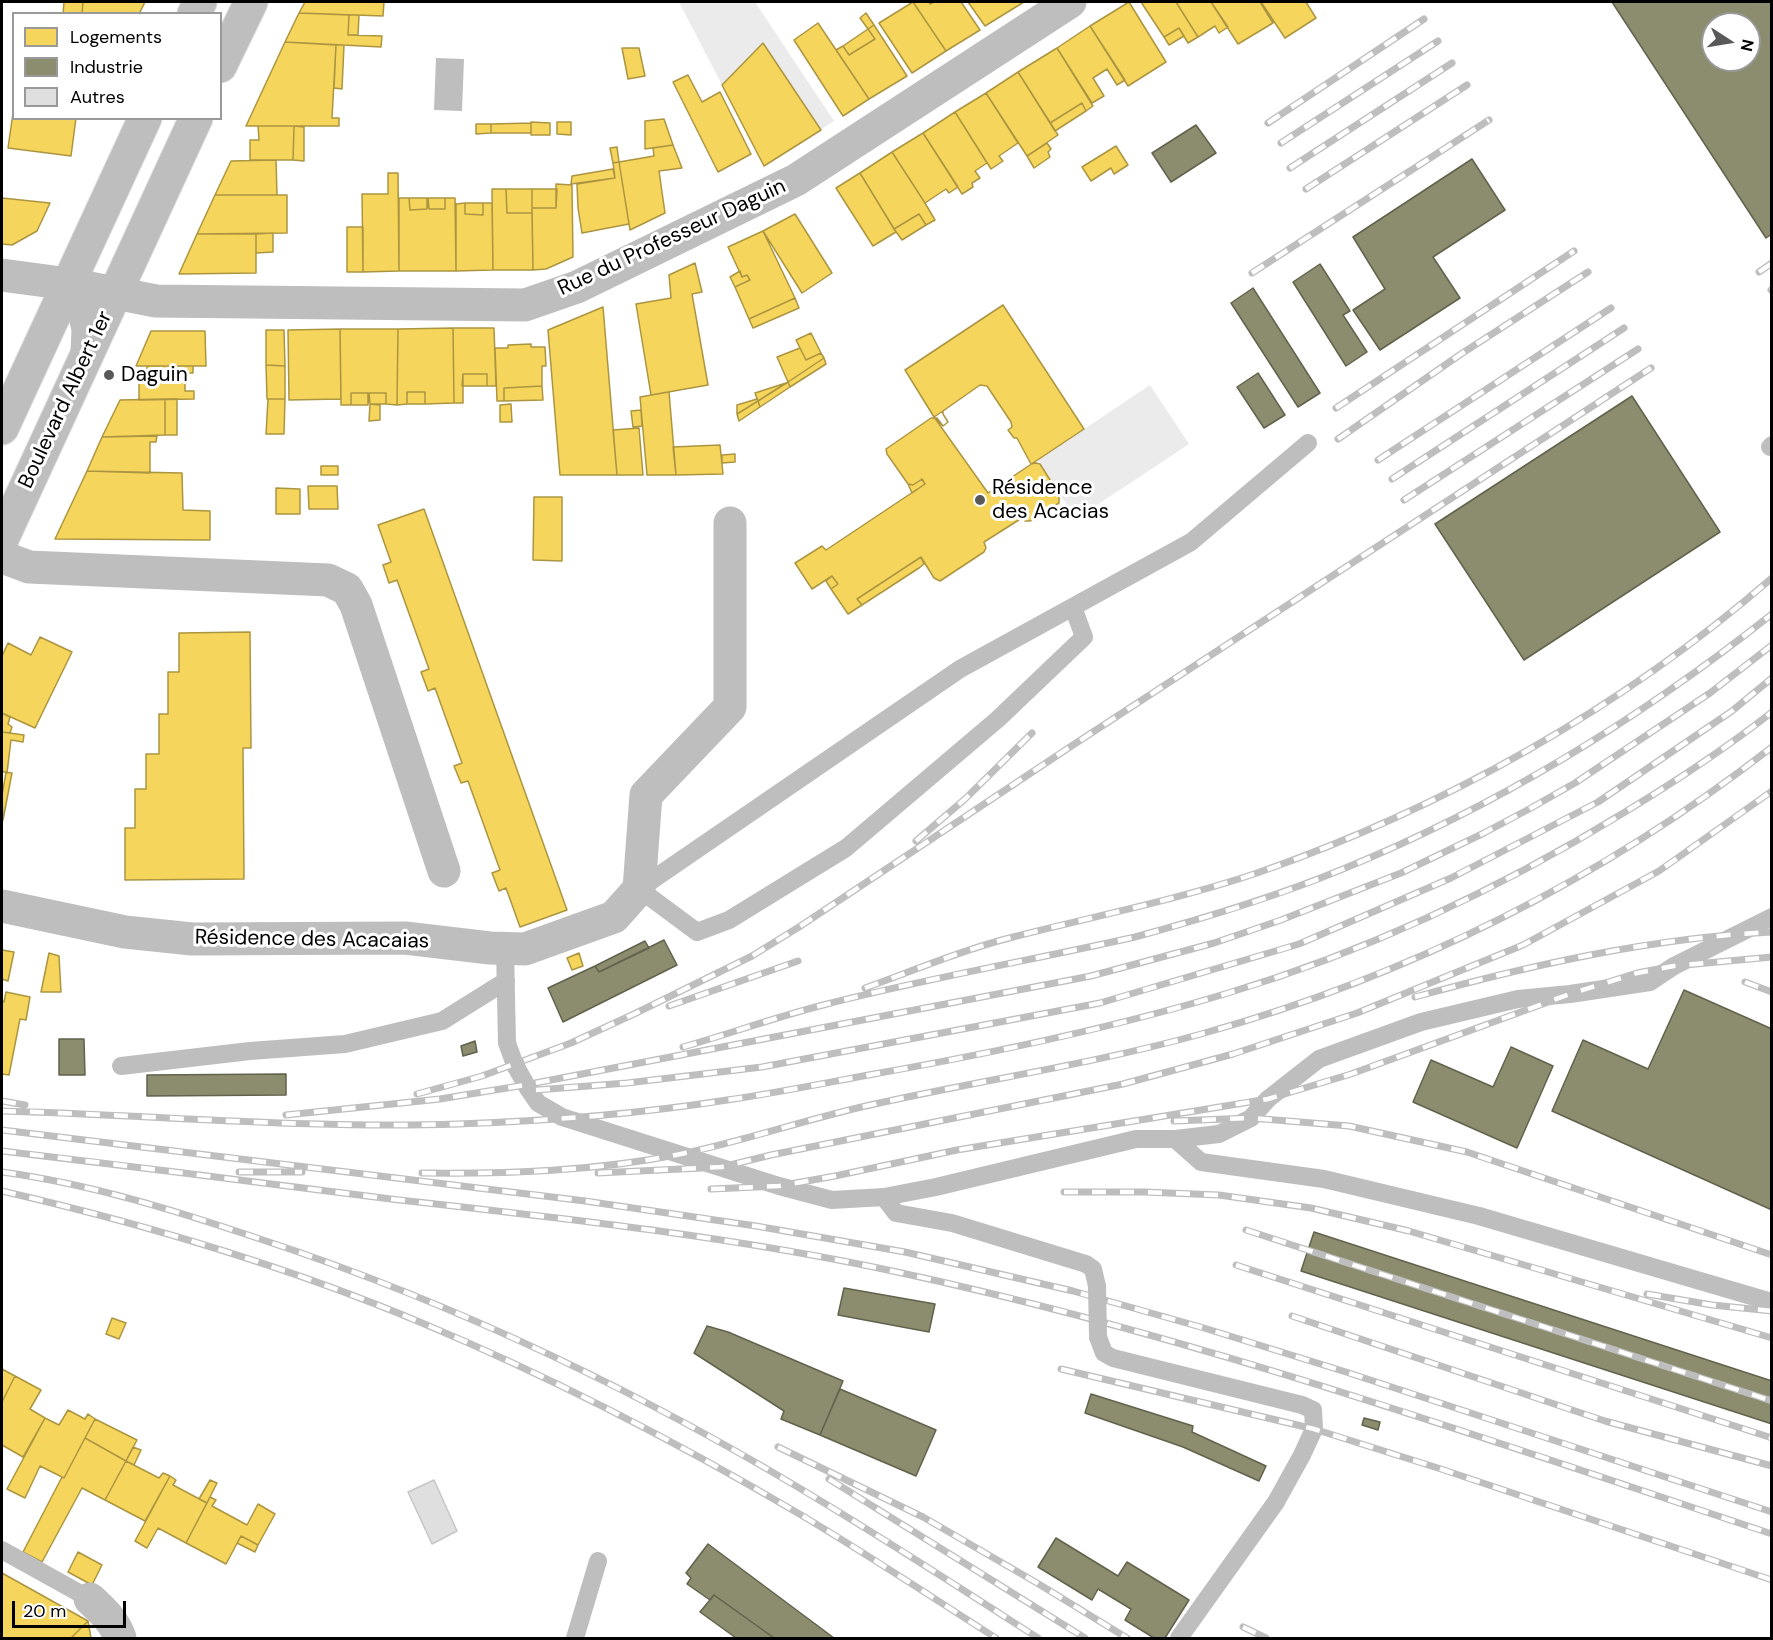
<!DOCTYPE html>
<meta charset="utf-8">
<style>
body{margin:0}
#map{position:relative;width:1773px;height:1640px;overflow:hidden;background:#fff;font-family:"DM Sans",sans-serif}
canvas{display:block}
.frame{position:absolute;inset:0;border:3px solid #000;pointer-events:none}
.legend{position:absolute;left:12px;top:12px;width:210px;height:108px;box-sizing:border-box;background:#fff;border:2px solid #999;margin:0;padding:8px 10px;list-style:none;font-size:18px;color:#000}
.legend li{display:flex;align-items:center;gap:12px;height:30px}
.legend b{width:30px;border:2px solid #999}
.north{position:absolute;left:1701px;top:12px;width:60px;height:60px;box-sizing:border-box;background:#fff;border:2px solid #999;border-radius:50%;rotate:102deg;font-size:16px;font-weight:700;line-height:24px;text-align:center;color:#000}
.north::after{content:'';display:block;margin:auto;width:21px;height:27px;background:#595959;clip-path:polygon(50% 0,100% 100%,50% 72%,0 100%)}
.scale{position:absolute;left:12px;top:1601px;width:114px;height:27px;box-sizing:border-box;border:3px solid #000;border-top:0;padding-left:8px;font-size:18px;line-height:21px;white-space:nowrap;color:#000;-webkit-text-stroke:4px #fff;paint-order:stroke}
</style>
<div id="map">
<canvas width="1773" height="1640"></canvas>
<div class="frame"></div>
<ul class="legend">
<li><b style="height:16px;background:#f6d55c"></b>Logements</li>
<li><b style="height:16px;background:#8c8c6e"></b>Industrie</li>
<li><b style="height:16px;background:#dfdfdf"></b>Autres</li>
</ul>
<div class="north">N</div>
<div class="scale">20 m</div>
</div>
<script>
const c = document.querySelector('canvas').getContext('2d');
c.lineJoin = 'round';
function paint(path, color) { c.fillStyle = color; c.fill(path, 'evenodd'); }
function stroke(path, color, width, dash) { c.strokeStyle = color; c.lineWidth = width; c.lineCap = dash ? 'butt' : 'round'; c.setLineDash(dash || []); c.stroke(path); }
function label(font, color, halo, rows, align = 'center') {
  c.font = font + ' "DM Sans",sans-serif'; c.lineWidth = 6; c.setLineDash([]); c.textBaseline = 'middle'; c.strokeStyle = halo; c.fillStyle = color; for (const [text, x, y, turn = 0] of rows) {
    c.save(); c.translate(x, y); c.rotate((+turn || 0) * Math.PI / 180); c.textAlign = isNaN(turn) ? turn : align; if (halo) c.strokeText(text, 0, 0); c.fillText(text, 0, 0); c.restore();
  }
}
paint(new Path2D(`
 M679,2H755L834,121L764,166Z
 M1150,385L1189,444L1076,519L1038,460Z`), '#ebebeb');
paint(new Path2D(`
 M436,58L464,59L462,111L434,110Z`), '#bebebe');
const homes = new Path2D(`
 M64,2H83L82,14H63Z
 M83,2H145L139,14H82Z
 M305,2H384L383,16L299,13Z
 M913,2L946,51L912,73L879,23Z
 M913,2H929L930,4L934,2H961L980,30L946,51Z
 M968,2H1024L985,26Z
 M1129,2L1166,62L1128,86L1090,26Z
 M1141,2H1176L1198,37L1188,43L1179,28L1164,37Z
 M1176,2H1211L1228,27L1219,33L1215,26L1198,37Z
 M1211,2H1260L1273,23L1238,44Z
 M1261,2H1306L1316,18L1285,38Z
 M299,13L349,15L348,35L382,36L381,47L285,42Z
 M866,13L874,25L868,29L860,18Z
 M349,15H359L358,35H348Z
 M818,23L869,99L843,116L794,40Z
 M874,25L907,76L869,99L836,50L843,46L849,55L875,39L868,29Z
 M1090,26L1125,80L1117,85L1107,69L1093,78L1104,96L1092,103L1057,48Z
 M1179,28L1184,36L1169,45L1164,37Z
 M868,29L875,39L849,55L843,46Z
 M285,42L336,45L332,118H339V126H246Z
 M763,43L821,130L764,166L722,85Z
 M336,45H344L342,89L334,88Z
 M622,48H639L645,76L628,79Z
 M1057,48L1093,106L1086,111L1082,103L1050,123L1018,72Z
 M1018,72L1058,135L1027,156L986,93Z
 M688,75L702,102L720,92L751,154L718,172L673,82Z
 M986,93L1018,143L999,156L1003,161L991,169L955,112Z
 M1082,103L1086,111L1055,131L1050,123Z
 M14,106V118H76L71,156L8,148Z
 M955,112L987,163L975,171L980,178L972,183L973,187L962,194L923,133Z
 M664,119L673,145L645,149V121Z
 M531,122L550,123V135H531Z
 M557,122H571V135L557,134Z
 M531,123V133H491V124Z
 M476,124H491V133L476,134Z
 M258,126H294L293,160H250V140H259Z
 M294,126L304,127V161L293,160Z
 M923,133L958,187L949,193L946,189L925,203L892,152Z
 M1047,143L1051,149L1048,152L1050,157L1034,168L1027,156Z
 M673,145L682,168L659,171L665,213L630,230L619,162L654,156L653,148Z
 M1116,146L1128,165L1114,174L1111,168L1091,181L1082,167Z
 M617,147L619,162L613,163L610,148Z
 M892,152L925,203L935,220L926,225L919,214L894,229L860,173Z
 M276,160L277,195H215L231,161Z
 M619,162L629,224L582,233L578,208L577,184L615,178L613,163Z
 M613,169L615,178L571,184L572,176Z
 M388,173H398L399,271L363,272L362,194H388Z
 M860,173L896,232L873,246L836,188Z
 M556,184L572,185L573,257L546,269L533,270L532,208H556Z
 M492,189H506L507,213H532L533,270H493Z
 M506,189H532V213H507Z
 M532,189H557L556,208H532Z
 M215,195H287V233L197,234Z
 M2,198L50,203L37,231L12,245L2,244Z
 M399,198H409L410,210L427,209L428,198L429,209H445V198H455L456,271H399Z
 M409,198H427V209L410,210Z
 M428,198H445V209H429Z
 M465,203H483V215L465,214Z
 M465,203V214L483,215V203H492L493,270L456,271V204Z
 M795,214L832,273L802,293L763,231Z
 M919,214L926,225L902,240L894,229Z
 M347,227H363V272H347Z
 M763,231L795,298L749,319L735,287L750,280L747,275L742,277L728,247Z
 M273,233V252L256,253V234Z
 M197,234H256V273L179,274Z
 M695,263L702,292L692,294L708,385L651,395L636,304L671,298L669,275Z
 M740,271L742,277L747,275L750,280L735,287L730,277Z
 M795,298L799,308L753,328L749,319Z
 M1003,305L1084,429L988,493L934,417L905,370Z
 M603,307L617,475H560L548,330Z
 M453,328H494L496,386H487V374H463V403H454Z
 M453,328L454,403L425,404V392H407V404L397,405L398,329Z
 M340,329L341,399L289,400L288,330Z
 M340,329H398L397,405L386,404V393H369L368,405V393H351V405H341Z
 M266,330H284L285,366L266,365Z
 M151,331H205L206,366H136Z
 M811,333L821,353L806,360L796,340Z
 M531,344V347H545L546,366H542V386L504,388V401H497L495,348H508V345Z
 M800,348L806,360L821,353L824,358L788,382L777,357Z
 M824,358L826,364L790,387L788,382Z
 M266,365L285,366V399H267Z
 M147,366H193V373H185V391H194V399L139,400V378L147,377Z
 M463,374H487V386H462Z
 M788,382L790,387L760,407L758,401Z
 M786,383L758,401L755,393Z
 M980,385L987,386L1011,422L1012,427L1008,430L1014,438H1017L1031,464L1036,463L1040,464L1059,494V503L1030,521H1025L1022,518L984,542L986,548L984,552L940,581L934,578L921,557L857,599L862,605L848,614L831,589L838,584L832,576L812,589L795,563L822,546L826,550L925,484L922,479L913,485L908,484L887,454L886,449L931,418H937L943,426L948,422L943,414V411Z
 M542,386L543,400L504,401V388Z
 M407,392H425V404H407Z
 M669,392L676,475H647L640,397Z
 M351,393H368V405H351Z
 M369,393H386V404H370Z
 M165,399H177V435H165Z
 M165,399V435L102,437L120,400Z
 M268,399H285L284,434H266Z
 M757,399L758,401L737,414V405Z
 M758,401L760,407L739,421L737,414Z
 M370,404L380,405V420L369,421Z
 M511,404L512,422H500V405Z
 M641,410L642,426L633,427L631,411Z
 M943,411V414L948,422L943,426L934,417Z
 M639,428L643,475H617L613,430Z
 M157,436L156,442H150V473L87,471L102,437Z
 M720,445L723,474L676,475L673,447Z
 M735,454V462L722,463V455Z
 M321,466H338V475H321Z
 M87,471L182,473L183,510L210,511V540L55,539Z
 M922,479L925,484L912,493L908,484L913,485Z
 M308,486H337L338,509H309Z
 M276,488L300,489V514H276Z
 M534,497H562V561L533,560Z
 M424,509L567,910L520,927L506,888L499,891L492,873L500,870L468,781L461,783L454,766L462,763L435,688L428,691L421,672L429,669L397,580L389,583L383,565L391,562L378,525Z
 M921,557L924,564L919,568L862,605L857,599Z
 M832,576L838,584L831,589L826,581Z
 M250,632L251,748H243L244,879L125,880V828H135V789H146V754H159V714H168V672H179V633Z
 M40,637L72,652L35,728L2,713V656L8,643L31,655Z
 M2,713L10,717L8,724L12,727L10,733L2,732Z
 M2,732L24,735L23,742L11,740L7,773L2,771Z
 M6,772L12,773L3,820L2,796Z
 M2,950L14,952L8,981L2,979Z
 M49,953L59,956L61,992H41Z
 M579,953L583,966L572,970L567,958Z
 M6,992L30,997L26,1020L20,1019L9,1075L2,1074V1001L4,1002Z
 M112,1318L126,1323L119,1339L106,1334Z
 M2,1369L15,1376L2,1402Z
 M15,1376L41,1390L30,1409L45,1418L23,1457L2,1445V1402Z
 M68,1410L85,1419L88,1414L95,1419L64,1478L40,1466L25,1498L7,1489L45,1418L59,1425Z
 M95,1419L137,1440L126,1461L85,1438Z
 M85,1438L126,1461L105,1500L82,1488L42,1562L23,1552L62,1477L64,1478Z
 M133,1447L141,1450L134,1465L126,1461Z
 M126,1461L159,1478L163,1473L170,1476L145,1521L105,1500Z
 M170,1476L176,1480L173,1485L207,1503L186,1543L158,1528L147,1548L135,1541Z
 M210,1480L217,1483L207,1503L199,1499Z
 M210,1497L216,1500L212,1506L247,1525L258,1504L275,1514L258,1545L241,1536L226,1564L186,1543Z
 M241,1536L258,1545L255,1552L237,1543Z
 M78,1552L102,1565L92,1585L68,1572Z
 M2,1573L88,1621L71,1638H2Z
 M88,1621L91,1638H71Z`);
paint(homes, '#f6d55c');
stroke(homes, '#ac9540', 1.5);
const industry = new Path2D(`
 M1612,2H1772V234L1766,238ZM1713,24H1749V60H1713Z
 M1196,125L1216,153L1171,182L1152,153Z
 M1472,159L1505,210L1433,257L1460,298L1380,350L1353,310L1385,289L1353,237Z
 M1320,264L1350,311L1343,315L1367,352L1346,366L1293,282Z
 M1253,288L1320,393L1298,407L1231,303Z
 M1258,373L1285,415L1264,428L1237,387Z
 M1632,396L1720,532L1524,660L1435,524Z
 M664,940L677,965L563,1022L548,988L595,966L599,972Z
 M645,941L649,948L599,972L595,966Z
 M1684,990L1772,1029V1210L1552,1111L1583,1040L1648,1069Z
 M59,1039H84L85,1075H59Z
 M475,1041L477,1052L463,1056L461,1046Z
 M1511,1047L1553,1066L1517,1148L1413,1102L1431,1060L1493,1087Z
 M286,1074V1095L147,1096V1075Z
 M1314,1232L1772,1381V1424L1301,1271Z
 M844,1288L935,1304L929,1332L838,1315Z
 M707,1326L728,1332L843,1381L820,1435L781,1419L784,1411L694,1353Z
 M840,1389L936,1430L916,1476L820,1435Z
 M1091,1394L1193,1426L1192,1432L1266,1466L1259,1481L1183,1447L1085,1413Z
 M1364,1418L1380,1422L1378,1430L1362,1425Z
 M1056,1538L1118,1576L1127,1562L1189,1600L1165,1638H1154L1125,1620L1131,1609L1098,1589L1092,1600L1038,1567Z
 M708,1544L834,1638H774L714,1595L710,1600L687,1584L691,1578L686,1573Z
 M714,1595L774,1638H736L700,1612Z`);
paint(industry, '#8c8c6e');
stroke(industry, '#62624d', 1.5);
const building = new Path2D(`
 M434,1480L457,1531L432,1544L408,1492Z`);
paint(building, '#dfdfdf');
stroke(building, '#c6c6c6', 1.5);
const primary = new Path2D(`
 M194,14L200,2
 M220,66L251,2
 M2,428L145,118
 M2,539L196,118`);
stroke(primary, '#dbdbdb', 35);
stroke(new Path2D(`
 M1770,447L1772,445
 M1073,607L1084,637L998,719L846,848L729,920L697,932L639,889L960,669L1191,542L1308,443
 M505,948L507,1043L515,1065L529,1090L538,1103L562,1117L779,1186L832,1200L884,1197L936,1187L1136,1139H1175L1201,1162L1324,1179L1479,1216L1772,1302
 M121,1066L250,1051L345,1044L442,1021L506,981
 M1175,1139L1219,1134L1251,1118L1268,1099L1319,1059L1421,1022L1518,999L1570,994L1650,982L1674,966L1772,917
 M884,1197L896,1213L952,1223L1086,1264L1093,1269L1097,1286
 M1098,1337L1104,1353L1113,1358L1302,1405L1313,1410L1314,1429L1302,1455L1276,1502L1179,1638
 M2,1550L90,1599
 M575,1638L598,1561`), '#bebebe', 18);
stroke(new Path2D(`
 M2,275L69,284L156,301L525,305L577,287L796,180L1070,2
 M69,284L84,312L88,329L87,354
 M2,557L29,567L328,580L347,589L356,605L444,871
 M2,906L125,932L192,939L405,938L490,948L525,949L614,917L639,889L646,795L730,707V523
 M90,1599C102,1610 115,1622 120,1638`), '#bebebe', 33);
stroke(primary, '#bebebe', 33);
const rail = new Path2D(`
 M1268,123L1424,19
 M1281,143L1438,41
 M1290,168L1452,63
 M1306,189L1467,85
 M1759,272L1772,263
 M1252,273L1489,120
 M1771,290L1772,289
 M1336,408L1574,251
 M1338,439L1461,354L1588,272
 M1378,460L1611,308
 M1392,479L1624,328
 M1404,500L1638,349
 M916,841L965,799L1032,733
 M1745,982L1772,992
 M865,988C915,970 962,950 1013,937C1095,916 1177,900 1257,873C1444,808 1622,708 1772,578
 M1415,997C1531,965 1651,938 1772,932
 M669,1006L798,961
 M683,1047C732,1033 779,1016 827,1004C929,978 1032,960 1135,937C1205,918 1275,897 1343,869C1497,806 1641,718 1772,614
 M536,1090L627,1083L762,1067L1100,1003L1299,944L1451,878L1598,802L1732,711L1772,678
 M417,1094L482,1076L571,1043L634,1014L752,956L799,927L1073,745L1651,368
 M2,1101L25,1105
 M2,1111C153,1115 306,1129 458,1124C548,1121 638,1114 727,1100C776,1093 825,1083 874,1074C993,1053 1113,1028 1228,993C1368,951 1501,888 1625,812C1676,781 1725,749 1772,712
 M286,1115L440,1099L525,1085L1091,976L1214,943L1281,920L1401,873L1484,833L1531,808L1575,783L1710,693L1772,645
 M1174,1121L1251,1118L1349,1126L1467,1152L1772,1255
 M2,1130L585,1201L756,1226L905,1252L1073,1291L1204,1328L1346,1372L1772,1512
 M2,1151C132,1166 261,1183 391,1199C560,1218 731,1236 897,1272C1195,1336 1483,1438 1772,1534
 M2,1172C91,1184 177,1211 263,1240C463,1306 655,1399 834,1509C903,1551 971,1595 1038,1638
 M239,1172H302
 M422,1173C508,1174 596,1171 681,1154C749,1140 815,1116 884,1102C989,1079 1097,1063 1201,1034C1409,976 1602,879 1772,747
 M598,1173L722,1167L771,1155L1123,1084L1233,1054L1357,1013L1523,945L1659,871L1772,791
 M711,1189L779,1186L835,1176L957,1150L1268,1099L1351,1074L1570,994L1637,973L1674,966L1772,957
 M2,1191C144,1224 287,1266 422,1323C551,1377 675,1441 796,1512C864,1552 930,1596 996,1638
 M1064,1192H1144L1219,1195L1311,1208L1409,1231L1772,1338
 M1246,1230L1772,1401
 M1236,1265L1772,1438
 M1647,1294L1712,1305L1772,1311
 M1292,1316L1605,1421L1772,1466
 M1061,1369L1314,1429L1441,1469L1772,1580
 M778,1447L923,1517L1037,1583L1127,1638
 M829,1479L1085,1638
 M1243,1627L1266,1638`);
stroke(rail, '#bebebe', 7);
stroke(rail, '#fff', 4.5, [14]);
stroke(new Path2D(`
 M1097,1286L1098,1337`), '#bebebe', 18);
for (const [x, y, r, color] of [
 [109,375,6,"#595959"],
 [980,500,6,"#595959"]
]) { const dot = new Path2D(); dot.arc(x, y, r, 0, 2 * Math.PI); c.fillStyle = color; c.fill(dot); stroke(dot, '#fff', 2); }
label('21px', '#000', '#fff', [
 ["Rue du Professeur Daguin",672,238,-25],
 ["Boulevard Albert 1er",66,400,-65],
 ["Résidence des Acacaias",312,940,1]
]);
label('21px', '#000', '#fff', [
 ["Daguin",121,375],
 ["Résidence",992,488],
 ["des Acacias",992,512]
], 'left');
</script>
